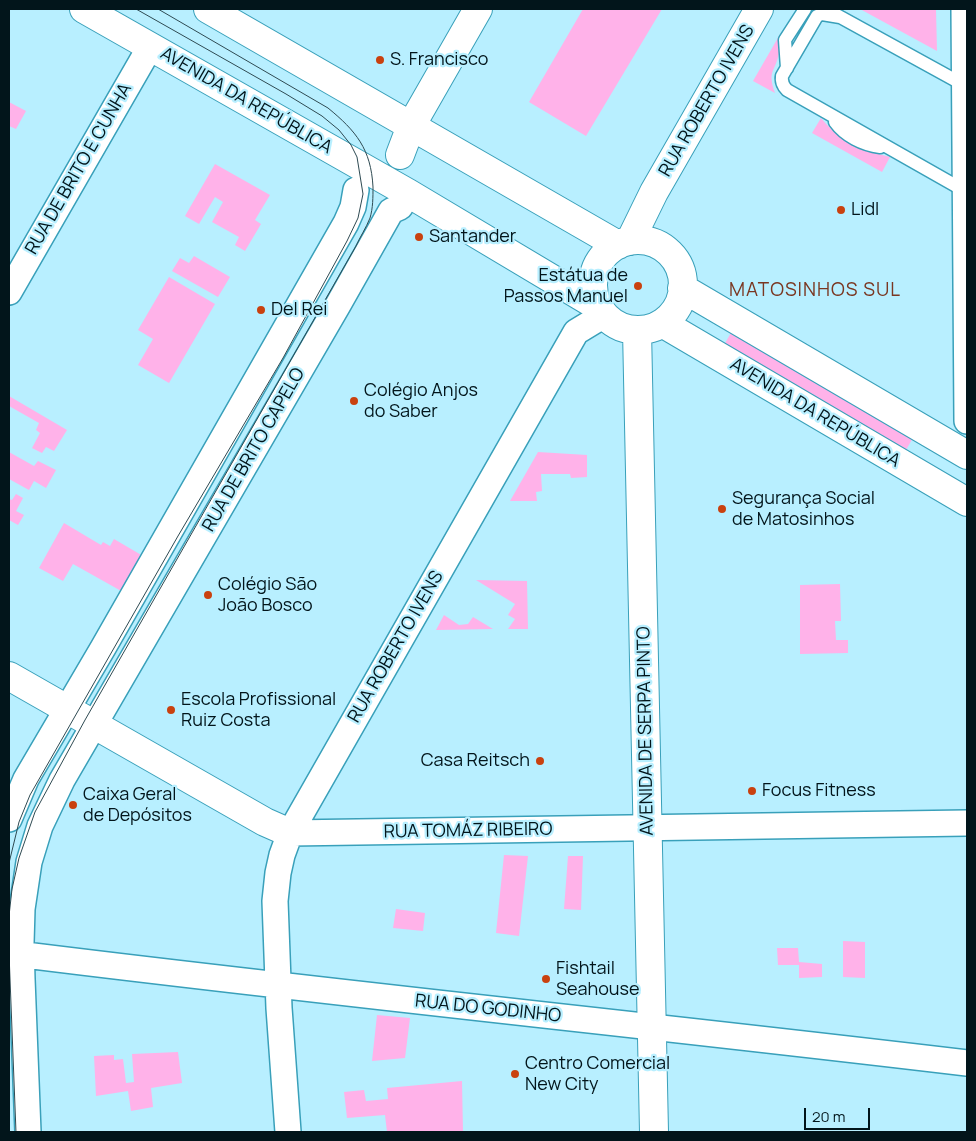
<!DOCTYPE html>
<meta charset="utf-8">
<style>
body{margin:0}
#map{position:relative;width:976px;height:1141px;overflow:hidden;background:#b8efff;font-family:Manrope,sans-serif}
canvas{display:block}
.frame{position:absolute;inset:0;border:10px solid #02151b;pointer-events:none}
.scale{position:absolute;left:804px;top:1108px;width:66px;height:22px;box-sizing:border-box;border:2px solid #02151b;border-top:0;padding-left:6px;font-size:15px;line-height:18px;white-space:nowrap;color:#02151b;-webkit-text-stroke:4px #b8efff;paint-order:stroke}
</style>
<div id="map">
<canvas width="976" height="1141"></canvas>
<div class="frame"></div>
<div class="scale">20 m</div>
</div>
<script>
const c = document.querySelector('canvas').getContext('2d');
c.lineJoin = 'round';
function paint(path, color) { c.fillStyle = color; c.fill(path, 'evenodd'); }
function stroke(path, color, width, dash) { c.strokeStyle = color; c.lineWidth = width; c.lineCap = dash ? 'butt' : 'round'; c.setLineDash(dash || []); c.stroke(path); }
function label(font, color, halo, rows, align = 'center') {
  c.font = font + ' Manrope,sans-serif'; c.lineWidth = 4.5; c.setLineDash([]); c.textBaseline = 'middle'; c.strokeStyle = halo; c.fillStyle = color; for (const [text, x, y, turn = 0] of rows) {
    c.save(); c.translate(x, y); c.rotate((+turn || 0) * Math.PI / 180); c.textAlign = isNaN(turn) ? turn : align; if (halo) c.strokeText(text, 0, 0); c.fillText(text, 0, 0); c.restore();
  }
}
paint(new Path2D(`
 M583,9H662L586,136L529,102Z
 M860,9H936L937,51Z
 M779,36C779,42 780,48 779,53C775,73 767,70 775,93L753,81Z
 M9,102L26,111L16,129L9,126Z
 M821,118C843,144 859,149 890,157L882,172L812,133Z
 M215,164L270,195L255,220L261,224L245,251L235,245L239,237L212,222L223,202L215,197L199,224L185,216Z
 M194,256L230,277L218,297L172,271L180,258L189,263Z
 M169,277L215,304L169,383L138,365L153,339L138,330Z
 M732,331L914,436L902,457L720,352Z
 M9,396L67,430L54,451L46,447L42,453L32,448L40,433L36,430L39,423L9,406Z
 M9,452L34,466L38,461L56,470L46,488L34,481L29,490L9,479Z
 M538,452L587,455V477L571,478L570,474H541L542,491L536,492L537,501H510Z
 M16,494L23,498L16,511L24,515L18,525L9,520V499L12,500Z
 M64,523L101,545L103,542L110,546L114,539L143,556L123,592L73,564L63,581L39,568Z
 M476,580L527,581L528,629H508L515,619L508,615L515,604Z
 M840,584L841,621H835L836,640H848V653L800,654V585Z
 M444,615L459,625L468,624L473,617L493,629L436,630Z
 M504,855L528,856L519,936L496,933Z
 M568,856H583L581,910L564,909Z
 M396,909L425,913L423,931L393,928Z
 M843,941L865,942V978L843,977Z
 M777,948H798L799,962L822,964V977L799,978V965H778Z
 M377,1015L410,1018L405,1058L372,1061Z
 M178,1052L182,1083L151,1088L153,1107L131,1111L128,1091L96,1096L94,1056L114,1055V1060L123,1059L126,1083L134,1082L132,1054Z
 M462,1081L463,1132H387L385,1115L347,1118L344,1092L364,1090L366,1101L388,1099L387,1088Z`), '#ffb2e9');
const lane = new Path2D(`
 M833,13L964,85
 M840,17L822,14L817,16L782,76C781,82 783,86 787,90L965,191
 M787,68L785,40L805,9
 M835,122C845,136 863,145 880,147`);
const street = new Path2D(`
 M964,9L967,421
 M9,292L150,47
 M9,819L26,779L103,648L346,223L353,207L356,190
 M290,833L967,823
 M9,953C328,993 648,1025 967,1063
 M28,1132L22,979L21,943L22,909L29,862L40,826L62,780L338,305L391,211L400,207L408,193
 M288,1132L279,1008L275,901L278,873L282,855L290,833L576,332L604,315`);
const secondary = new Path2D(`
 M84,9L408,193L599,307
 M208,9L618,245
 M400,155L411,126L478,9
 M593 285a45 45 0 1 1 90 0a45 45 0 1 1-90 0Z
 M630,241L654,192L759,9
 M682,288L967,455
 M662,323L967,502
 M637,330L654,1132
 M9,676L265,822L290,833`);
stroke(lane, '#39a0ba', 15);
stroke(street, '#39a0ba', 28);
stroke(secondary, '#39a0ba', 30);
stroke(lane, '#fff', 12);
stroke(street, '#fff', 25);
stroke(secondary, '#fff', 28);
stroke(new Path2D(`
 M9,863L19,822L30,795L178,536L283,358L347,241L358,218L363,194L357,157L351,145L339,130L322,116L286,94L136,9
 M16,1132L9,953V916L12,889L19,858L35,812L85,720L356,246C360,237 366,228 370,218C373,208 373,197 373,187C371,149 356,131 328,108L158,9`), '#2e4a52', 1);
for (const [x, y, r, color] of [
 [380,60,5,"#c9410f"],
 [841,210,5,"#c9410f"],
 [419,237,5,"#c9410f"],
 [638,286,5,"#c9410f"],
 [261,310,5,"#c9410f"],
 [354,401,5,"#c9410f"],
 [722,509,5,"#c9410f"],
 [208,595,5,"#c9410f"],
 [171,710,5,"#c9410f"],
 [540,761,5,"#c9410f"],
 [752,791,5,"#c9410f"],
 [73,805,5,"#c9410f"],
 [546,979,5,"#c9410f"],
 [515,1074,5,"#c9410f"]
]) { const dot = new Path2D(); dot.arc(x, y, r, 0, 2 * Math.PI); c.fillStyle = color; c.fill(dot); stroke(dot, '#b8efff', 2); }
label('18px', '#02151b', '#b8efff', [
 ["S. Francisco",390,60],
 ["Lidl",851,210],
 ["Santander",429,237],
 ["Estátua de",628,276,"right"],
 ["Passos Manuel",628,297,"right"],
 ["Del Rei",271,310],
 ["Colégio Anjos",364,391],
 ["do Saber",364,412],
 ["Segurança Social",732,499],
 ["de Matosinhos",732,520],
 ["Colégio São",218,585],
 ["João Bosco",218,606],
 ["Escola Profissional",181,700],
 ["Ruiz Costa",181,721],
 ["Casa Reitsch",530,761,"right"],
 ["Focus Fitness",762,791],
 ["Caixa Geral",83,795],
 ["de Depósitos",83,816],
 ["Fishtail",556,969],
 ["Seahouse",556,990],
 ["Centro Comercial",525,1064],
 ["New City",525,1085]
], 'left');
label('18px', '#02151b', '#b8efff', [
 ["AVENIDA DA REPÚBLICA",246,101,30],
 ["RUA ROBERTO IVENS",707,101,-60],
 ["RUA DE BRITO E CUNHA",79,169,-60],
 ["AVENIDA DA REPÚBLICA",815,413,31],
 ["RUA DE BRITO CAPELO",254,450,-60],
 ["RUA ROBERTO IVENS",396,647,-60],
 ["AVENIDA DE SERPA PINTO",646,731,-91],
 ["RUA TOMÁZ RIBEIRO",468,831,-1],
 ["RUA DO GODINHO",488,1009,6]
]);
c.letterSpacing = '1px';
label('19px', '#7a3722', '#b8efff', [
 ["MATOSINHOS SUL",815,291]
]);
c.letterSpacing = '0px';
</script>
